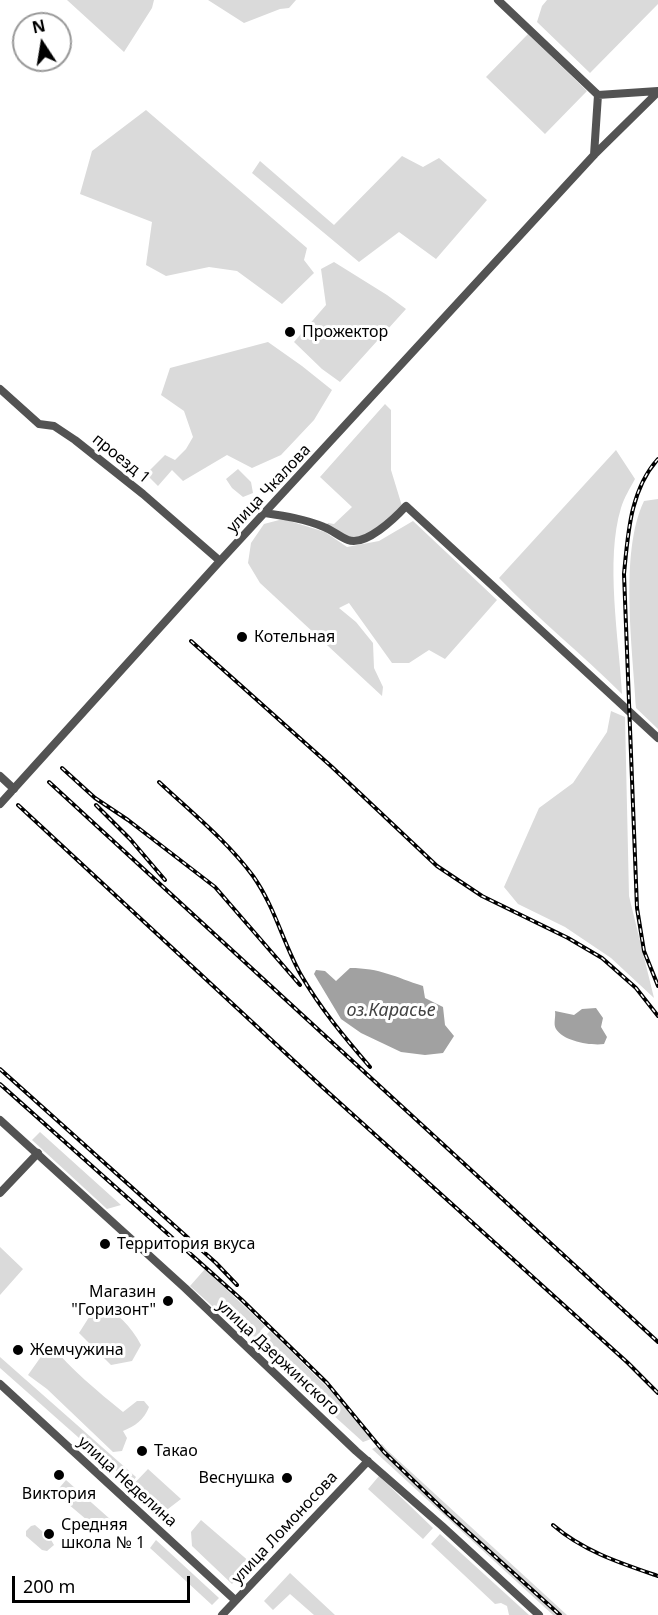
<!DOCTYPE html>
<meta charset="utf-8">
<style>
body{margin:0}
#map{position:relative;width:658px;height:1615px;overflow:hidden;background:#fff;font-family:"Noto Sans",sans-serif}
canvas{display:block}
.north{position:absolute;left:12px;top:12px;width:60px;height:60px;box-sizing:border-box;background:#fff;border:2px solid #999;border-radius:50%;rotate:348deg;font-size:16px;font-weight:700;line-height:24px;text-align:center;color:#000}
.north::after{content:'';display:block;margin:auto;width:21px;height:27px;background:#000;clip-path:polygon(50% 0,100% 100%,50% 72%,0 100%)}
.scale{position:absolute;left:12px;top:1576px;width:178px;height:27px;box-sizing:border-box;border:3px solid #000;border-top:0;padding-left:8px;font-size:18px;line-height:21px;white-space:nowrap;color:#000;-webkit-text-stroke:4px #fff;paint-order:stroke}
</style>
<div id="map">
<canvas width="658" height="1615"></canvas>
<div class="north">N</div>
<div class="scale">200 m</div>
</div>
<script>
const c = document.querySelector('canvas').getContext('2d');
c.lineJoin = 'round';
function paint(path, color) { c.fillStyle = color; c.fill(path, 'evenodd'); }
function stroke(path, color, width, dash) { c.strokeStyle = color; c.lineWidth = width; c.lineCap = dash ? 'butt' : 'round'; c.setLineDash(dash || []); c.stroke(path); }
function label(font, color, halo, rows, align = 'center') {
  c.font = font + ' "Noto Sans",sans-serif'; c.lineWidth = 6; c.setLineDash([]); c.textBaseline = 'middle'; c.strokeStyle = halo; c.fillStyle = color; for (const [text, x, y, turn = 0] of rows) {
    c.save(); c.translate(x, y); c.rotate((+turn || 0) * Math.PI / 180); c.textAlign = isNaN(turn) ? turn : align; if (halo) c.strokeText(text, 0, 0); c.fillText(text, 0, 0); c.restore();
  }
}
paint(new Path2D(`
 M67,0H154L152,8L124,52Z
 M208,0H296L289,8L280,9L244,23Z
 M547,0H658V4L590,73L537,22L542,6Z
 M528,34L587,91L545,134L486,77Z
 M146,110L307,248L304,260L314,273L282,304L237,271L209,267L166,276L146,265L152,222L80,194L92,151Z
 M402,156L423,167L439,158L487,200L436,259L399,232L359,262L252,173L260,161L334,225Z
 M334,262L387,295L406,309L340,382L322,369L294,342L326,305L321,269Z
 M268,342L302,366L332,390L314,420L281,455L252,468L227,455L183,481L172,470L158,486L146,474L165,455L175,460L186,449L193,437L184,411L161,395L170,368Z
 M385,404L391,410V470L402,506C392,517 367,543 351,539C343,538 333,529 326,525L328,523L334,524L352,507L320,477Z
 M616,450L635,479C630,488 624,498 621,508C605,560 619,639 622,694C582,654 538,619 499,578Z
 M238,469L251,482L253,493L243,497L232,488L226,479Z
 M658,499V729L636,708C633,650 619,553 644,501Z
 M283,519L325,532L347,547L379,541L413,521L497,600L445,659L429,650L409,663H392L349,603L339,608L356,622L373,643L374,668L383,687L382,696L260,583L248,563L251,543L264,524Z
 M611,711L625,717L629,896L654,998L611,958L565,927L518,904L504,887L539,808L573,783L607,732Z
 M40,1132L121,1205L107,1209L32,1140Z
 M0,1247L23,1269L0,1295Z
 M205,1269L265,1326L260,1331L265,1336L270,1331L330,1390L371,1439L363,1442L190,1286Z
 M98,1303C117,1312 131,1326 141,1345L132,1361L111,1365L79,1333Z
 M50,1344C72,1370 97,1391 123,1412L137,1401H144L149,1407C144,1420 135,1426 123,1431L127,1438L122,1451L113,1452L47,1389L28,1375Z
 M0,1357L136,1477L131,1484L0,1368Z
 M382,1444L387,1450L567,1615H553L372,1449Z
 M148,1469L181,1499L168,1509L156,1512L128,1490Z
 M379,1476L433,1528L423,1539L368,1489Z
 M66,1480L110,1519L100,1531L55,1493Z
 M201,1520L251,1563L232,1584L192,1546L191,1532Z
 M35,1525L50,1538L54,1545L47,1551L42,1550L26,1536V1531L31,1526Z
 M440,1534L529,1615H509L507,1606L501,1603L495,1604L431,1544Z
 M156,1540L219,1598L212,1605L150,1548Z
 M290,1573L335,1615H314L290,1594L273,1610L264,1601Z`), '#dadada');
paint(new Path2D(`
 M350,968C380,968 395,977 423,986L425,998L443,1007L445,1025L454,1036L443,1053L425,1055L401,1052L361,1033L341,1019L314,974L316,970L325,971L336,981Z
 M596,1008L603,1018L601,1027L607,1037L604,1044C591,1046 563,1041 556,1029C553,1024 556,1017 555,1011L574,1015L582,1009Z`), '#a1a1a1');
stroke(new Path2D(`
 M498,0L598,95L594,155
 M598,95L658,91
 M0,389L39,424L54,426L75,440L143,494L220,561
 M265,513C285,516 305,519 324,527C332,530 340,537 348,540C365,547 395,518 406,506L658,738
 M0,776L14,789
 M0,804L220,561L594,155L658,92
 M0,1120L185,1288L356,1451L442,1526L539,1615
 M0,1193L38,1153
 M0,1384L235,1600
 M222,1615L368,1461`), '#535353', 8);
const rail = new Path2D(`
 M658,459C630,490 628,534 624,574L637,908L644,951L658,986
 M191,641L332,767L437,866L482,896L568,938L602,958L636,988L658,1016
 M62,768L95,798L128,820L215,887L300,985
 M49,782L658,1342
 M159,782C191,812 226,840 253,876C275,907 283,943 301,975C320,1008 345,1038 370,1067
 M18,805L320,1085L628,1363L658,1393
 M96,805L130,839L165,880
 M0,1069L216,1263L237,1285
 M0,1084L242,1300L327,1383L384,1452L448,1514L560,1615
 M553,1525C583,1551 620,1563 658,1576`);
stroke(rail, '#000', 4);
stroke(rail, '#fff', 1.5, [4.5]);
for (const [x, y, r, color] of [
 [290,332,6,"#000"],
 [242,637,6,"#000"],
 [105,1244,6,"#000"],
 [168,1301,6,"#000"],
 [18,1350,6,"#000"],
 [142,1451,6,"#000"],
 [59,1475,6,"#000"],
 [287,1478,6,"#000"],
 [49,1534,6,"#000"]
]) { const dot = new Path2D(); dot.arc(x, y, r, 0, 2 * Math.PI); c.fillStyle = color; c.fill(dot); stroke(dot, '#fff', 2); }
label('16px', '#000', '#fff', [
 ["Прожектор",302,332],
 ["Котельная",254,637],
 ["Территория вкуса",117,1244],
 ["Магазин",156,1292,"right"],
 ["\"Горизонт\"",156,1310,"right"],
 ["Жемчужина",30,1350],
 ["Такао",154,1451],
 ["Веснушка",275,1478,"right"],
 ["Виктория",59,1494,"center"],
 ["Средняя",61,1525],
 ["школа № 1",61,1543]
], 'left');
label('16px', '#000', '#fff', [
 ["проезд 1",121,459,39],
 ["улица Чкалова",269,489,-47],
 ["улица Дзержинского",278,1358,43],
 ["улица Неделина",127,1482,42],
 ["улица Ломоносова",285,1528,-47]
]);
label('italic 18px', '#424242', '#fff', [
 ["оз.Карасье",391,1011]
]);
</script>
